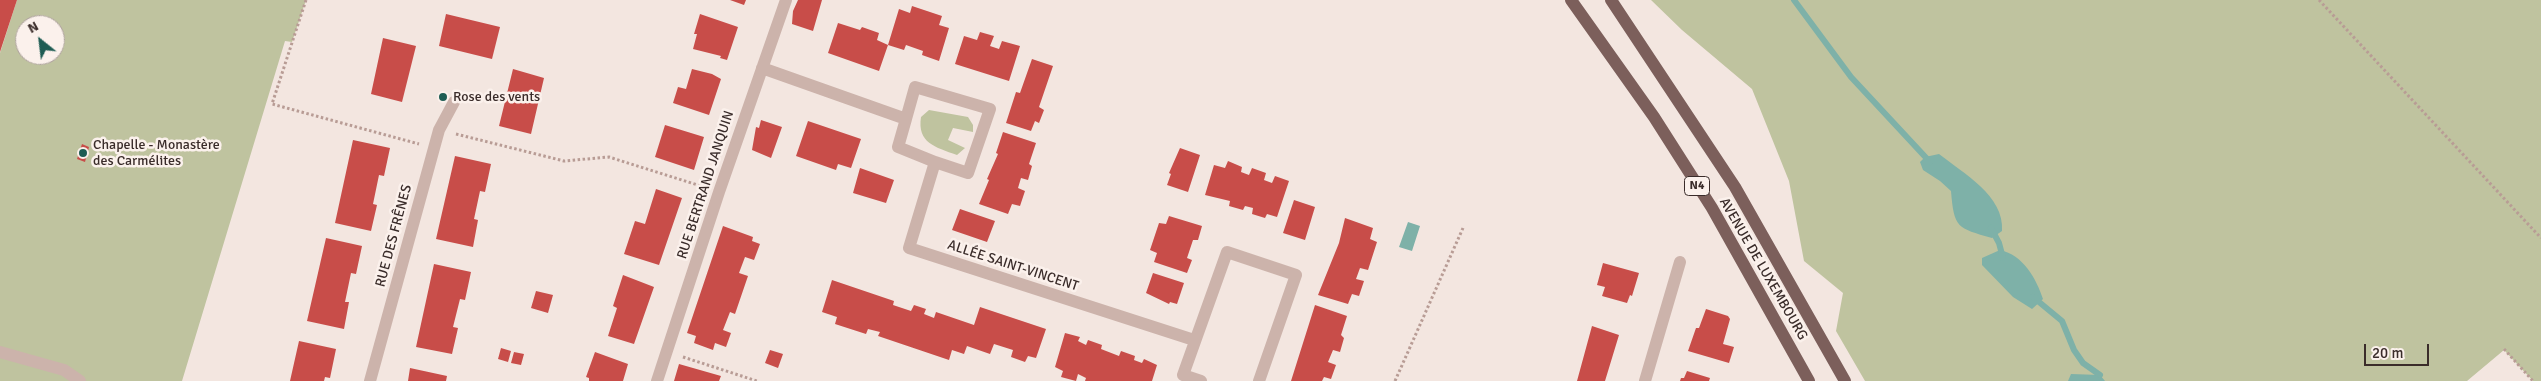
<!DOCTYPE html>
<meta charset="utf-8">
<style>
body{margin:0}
#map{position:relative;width:2541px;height:381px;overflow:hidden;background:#f3e6e0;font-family:Signika,sans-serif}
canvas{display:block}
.north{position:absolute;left:15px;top:15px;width:50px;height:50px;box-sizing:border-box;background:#fbf1ec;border:1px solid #aea29e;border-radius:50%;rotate:331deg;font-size:14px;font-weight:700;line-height:20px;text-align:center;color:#3a2c2a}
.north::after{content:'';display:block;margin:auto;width:18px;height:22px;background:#1e5c53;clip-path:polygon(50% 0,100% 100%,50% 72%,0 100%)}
.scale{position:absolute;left:2364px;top:344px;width:65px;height:22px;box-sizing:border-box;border:2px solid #3a2c2a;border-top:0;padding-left:6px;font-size:15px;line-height:18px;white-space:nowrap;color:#3a2c2a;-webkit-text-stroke:4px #fbf1ec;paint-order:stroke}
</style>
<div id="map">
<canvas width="2541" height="381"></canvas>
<div class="north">N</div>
<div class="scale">20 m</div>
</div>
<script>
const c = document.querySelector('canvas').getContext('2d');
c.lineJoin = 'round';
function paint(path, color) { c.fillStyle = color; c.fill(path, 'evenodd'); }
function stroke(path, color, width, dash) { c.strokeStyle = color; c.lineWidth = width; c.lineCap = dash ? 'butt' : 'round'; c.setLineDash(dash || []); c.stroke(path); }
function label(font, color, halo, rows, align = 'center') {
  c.font = font + ' Signika,sans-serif'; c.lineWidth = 5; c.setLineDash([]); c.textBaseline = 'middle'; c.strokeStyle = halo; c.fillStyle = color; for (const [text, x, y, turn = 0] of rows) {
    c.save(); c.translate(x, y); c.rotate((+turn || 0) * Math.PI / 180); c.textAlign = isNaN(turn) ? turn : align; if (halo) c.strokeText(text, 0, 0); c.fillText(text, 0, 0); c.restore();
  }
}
paint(new Path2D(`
 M17,0H306L292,42L285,41L182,381H0V53ZM25,25H55V55H25Z
 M1651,0H2541V381H2533L2504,350L2467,381H1865L1836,331L1843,293L1804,261L1789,181L1752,89L1682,30Z
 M929,110L968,117L973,125V132L953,128L948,140L965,148L957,155C935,147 917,143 921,117Z`), '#bfc39f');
paint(new Path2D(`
 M1939,154C1963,173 2005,196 2002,231L1992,238C1957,228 1954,228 1951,191L1940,181L1923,170L1920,162L1925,157Z
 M1408,222L1420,226L1412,251L1399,247Z
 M2000,250C2023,255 2036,278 2043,299L2032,309L2013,297L1982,265V258Z
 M2071,374L2100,375L2105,381H2068Z`), '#7eb1a8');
stroke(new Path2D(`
 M1794,0L1851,77L1930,162
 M1991,228L1999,243L2003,258
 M2033,297L2062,321L2074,350L2083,363L2100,375`), '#7eb1a8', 6);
paint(new Path2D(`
 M0,0H17L0,52Z
 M730,0H746L744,5Z
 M798,0H822L813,31L792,24L793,11Z
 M912,6L942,16L939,25L949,28L939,61L922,55L923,51L906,45L904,50L888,45L899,9L910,13Z
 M446,14L500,27L492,59L439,46Z
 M700,14L738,27L727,60L720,58L721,56L693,49L697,34H694Z
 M838,23L860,30L862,27L879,33L877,40L888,45L879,71L828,53Z
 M980,32L994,36L990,46L999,49L1002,41L1020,46L1009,81L955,64L964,36L977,40Z
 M383,38L416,46L402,102L371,94Z
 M1032,59L1053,66L1039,107L1044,110L1039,123L1035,121L1031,131L1006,123L1016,92L1020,93Z
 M513,69L544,78L531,134L499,126Z
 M692,69L712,74L721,79L709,115L673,103L678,87L686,89Z
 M761,120L782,127L771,158L752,150L756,127L759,128Z
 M808,121L861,139L851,168L838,164L836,170L796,156Z
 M665,125L704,137L694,170L655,157Z
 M1003,132L1036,143L1029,164L1032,166L1028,180L1021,178L1018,188L1025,191L1020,206L1012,204L1008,214L979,204L989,180L987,179L998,154L996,153Z
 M353,140L390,148L384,176L379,175L373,204L377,205L371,231L335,223Z
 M82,144L89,147L85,162L77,159Z
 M1180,148L1200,155L1188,192L1167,185L1171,174L1169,173Z
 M455,156L491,164L485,192L480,191L474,219L478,220L473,247L436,239Z
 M1228,161L1242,167L1241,172L1249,175L1252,168L1266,173L1264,180L1272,183L1275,176L1289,181L1277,217L1267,214L1265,218L1252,214L1253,208L1245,206L1243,210L1229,206L1230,201L1205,195L1214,165L1225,168Z
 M860,168L894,180L886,203L853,193Z
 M656,189L682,198L659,265L624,254L635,221L645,224Z
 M1294,200L1315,207L1305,240L1283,233Z
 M960,209L995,221L987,242L952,230Z
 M1169,216L1202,226L1198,240H1193L1187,258L1192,260L1187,273L1154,262L1157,253L1150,250L1159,223L1166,224Z
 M1345,218L1373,228L1370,239L1377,242L1368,270L1360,268L1356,279L1364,281L1359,296L1352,294L1348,304L1318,295L1339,243Z
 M723,226L753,237L752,241L760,244L754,260L745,257L739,273L748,276L735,314L730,312L723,330L731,333L726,347L715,343L713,350L694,343L696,336L687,333Z
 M326,238L362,246L356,274L351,273L345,302H349L344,329L307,321Z
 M1603,263L1639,273L1632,296L1630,295L1627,303L1602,296L1605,287L1597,285Z
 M434,264L471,272L465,300L460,299L453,327L458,328L452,354L416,347Z
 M1153,273L1184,283L1177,304L1170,302L1169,304L1146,293Z
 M623,275L654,287L634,344L608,336L617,308L613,306Z
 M832,280L894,301L893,305L911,311L914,305L926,309L924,314L934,318L936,312L974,325L980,307L1046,329L1036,358L1028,356L1025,362L1011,357L1013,350L994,344L990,354L967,346L964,354L952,350L949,360L878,336L880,332L868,329L866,334L835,324L837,317L822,312Z
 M536,291L553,295L548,313L531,308Z
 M1315,305L1347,316L1341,335L1344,338L1340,352L1333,350L1328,362L1336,365L1331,379L1324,377L1322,381H1291Z
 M1706,309L1728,316L1730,319L1723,344L1734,347L1729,363L1688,351L1696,328H1699Z
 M1592,326L1619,335L1605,381H1577Z
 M1065,333L1080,337L1078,341L1086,345L1088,340L1102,345L1101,349L1119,356L1121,351L1135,356L1134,360L1142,363L1144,359L1157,365L1152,381H1085L1086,378L1078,374L1076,381L1061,377L1063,371L1055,367Z
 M299,341L336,349L330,378L325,377L324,381H290Z
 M501,348L511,351L508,362L498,359Z
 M770,350L783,354L778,368L765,363Z
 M514,352L524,354L521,365L511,363Z
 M595,352L628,364L623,381H589V378L586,377Z
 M679,364L721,376L719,381H674Z
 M410,368L447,376L446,381H408Z
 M1687,371L1710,378L1709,381H1680L1681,378H1684Z`), '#c84d49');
stroke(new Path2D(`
 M306,0L272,104L419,144
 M2319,0L2541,238
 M456,134L564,161L609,157L704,187
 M2504,349L2533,381
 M683,357L757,381
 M1395,381L1463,228`), '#b89c95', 3, [2.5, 2.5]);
stroke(new Path2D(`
 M762,68L906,119L898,147L935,162L909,248L1194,340
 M906,119L915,87L990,109L968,173L935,162
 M0,352L64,370L80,381
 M370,381L439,130L454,102
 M657,381L719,192L786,0
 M1201,381L1183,375L1227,252L1296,275L1259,381
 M1645,381L1680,262`), '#ccb3ab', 12);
stroke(new Path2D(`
 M1571,0L1654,117L1712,208L1809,381
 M1611,0L1735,187L1845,381`), '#7c5f5b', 12);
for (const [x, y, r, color] of [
 [443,97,5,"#1e5c53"],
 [83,153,5,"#1e5c53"]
]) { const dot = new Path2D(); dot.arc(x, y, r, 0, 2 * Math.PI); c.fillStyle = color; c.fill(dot); stroke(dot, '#fbf1ec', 2); }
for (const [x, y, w] of [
 [1697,186,25]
]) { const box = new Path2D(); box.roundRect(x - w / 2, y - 9.5, w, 19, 4); c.fillStyle = '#fbf1ec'; c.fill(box); stroke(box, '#3a2c2a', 1); }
label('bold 12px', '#3a2c2a', null, [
 ["N4",1697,186]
]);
label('14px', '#3a2c2a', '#fbf1ec', [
 ["Rose des vents",453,97],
 ["Chapelle - Monastère",93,145],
 ["des Carmélites",93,161]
], 'left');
label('14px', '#3a2c2a', '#fbf1ec', [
 ["RUE BERTRAND JANQUIN",706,185,-72],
 ["RUE DES FRÊNES",394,236,-75],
 ["ALLÉE SAINT-VINCENT",1013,266,18],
 ["AVENUE DE LUXEMBOURG",1763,269,60]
]);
</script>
